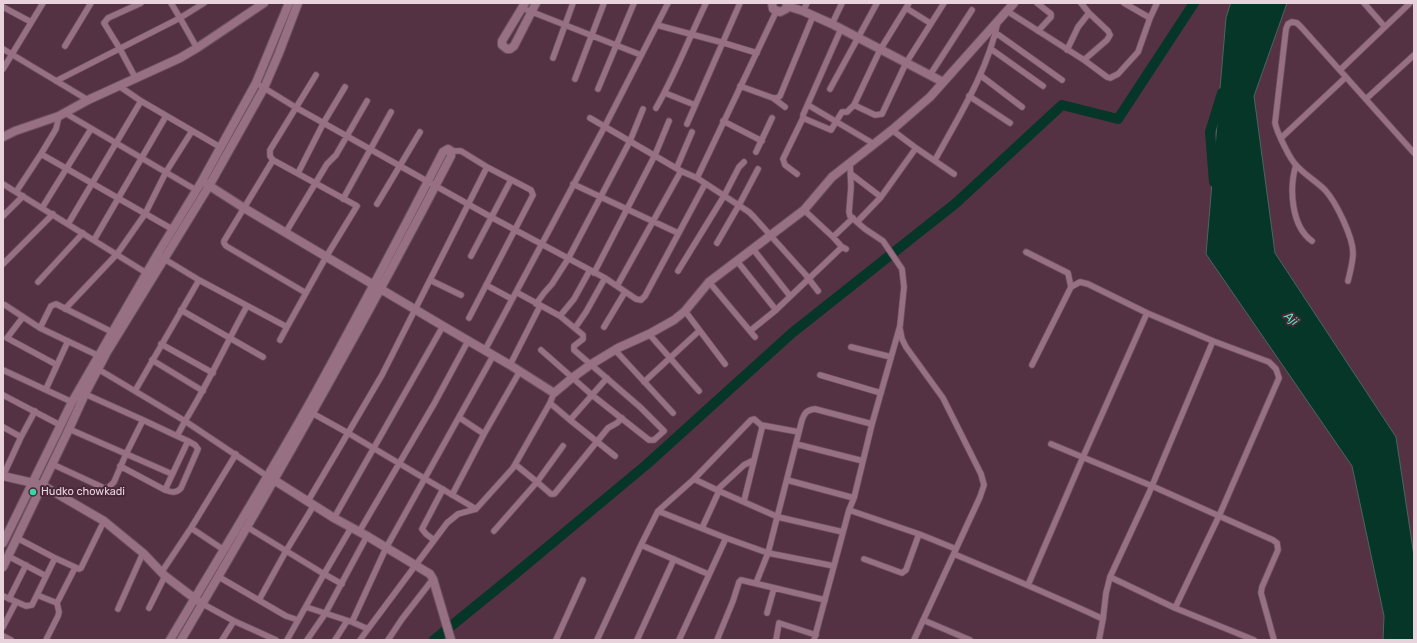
<!DOCTYPE html>
<style>
body{margin:0}
#map{position:relative;width:1417px;height:643px;overflow:hidden;background:#543244;font-family:Rubik,sans-serif}
canvas{display:block}
.frame{position:absolute;inset:0;border:4px solid #e8d3dd;pointer-events:none}
</style>
<div id="map">
<canvas width="1417" height="643"></canvas>
<div class="frame"></div>
</div>
<script>
const c = document.querySelector('canvas').getContext('2d');
c.lineJoin = 'round';
function paint(path, color) { c.fillStyle = color; c.fill(path, 'evenodd'); }
function stroke(path, color, width, dash) { c.strokeStyle = color; c.lineWidth = width; c.lineCap = dash ? 'butt' : 'round'; c.setLineDash(dash || []); c.stroke(path); }
function label(font, color, halo, rows, align = 'center') {
  c.font = font + ' Rubik,sans-serif'; c.lineWidth = 4; c.setLineDash([]); c.textBaseline = 'middle'; c.strokeStyle = halo; c.fillStyle = color; for (const [text, x, y, turn = 0] of rows) {
    c.save(); c.translate(x, y); c.rotate((+turn || 0) * Math.PI / 180); c.textAlign = isNaN(turn) ? turn : align; if (halo) c.strokeText(text, 0, 0); c.fillText(text, 0, 0); c.restore();
  }
}
const water = new Path2D(`
 M1231,3H1287L1254,96L1275,253L1396,437L1414,556V640H1383L1384,616L1352,466L1206,254L1226,18Z`);
paint(water, '#063627');
stroke(water, '#4a655e', 1);
stroke(new Path2D(`
 M1214,182L1210,132L1222,93
 M434,640L515,574L646,465L792,333L956,203L1062,105L1118,119L1194,3`), '#063627', 10);
const street = new Path2D(`
 M1037,3L1051,14V17L1038,31
 M1081,3L1089,13L1108,31L1110,35L1107,40L1084,60
 M1124,3L1150,18
 M1364,3L1385,27
 M3,7L31,22
 M522,8L641,55
 M906,8L930,23
 M803,11L807,3
 M1007,11L1084,60L1107,77L1110,78L1118,74L1138,52L1150,18L1157,3
 M832,24L842,3
 M657,25L724,43L757,53
 M996,33L1062,80
 M65,46L91,3
 M197,48L180,18L204,3
 M3,49L88,100
 M991,49L1043,86
 M1067,50L1078,27L1089,13
 M553,58L573,3
 M3,69L43,3
 M1340,70L1410,3
 M930,75L972,10
 M980,75L1022,107
 M136,79L120,49L104,23L108,18L141,3
 M575,79L604,3
 M56,81L180,18L171,3
 M119,86L141,101L220,147
 M261,86L295,107L491,217L605,278L636,299L641,300L645,296L705,184
 M740,86L773,98H777L780,96L813,16
 M598,89L634,3
 M830,89L877,3
 M665,93L695,105
 M969,96L1010,123
 M773,98L785,107
 M1366,99L1414,55
 M808,105L874,144
 M854,105L875,115L882,114L906,63L944,3
 M656,108C675,75 689,38 706,3
 M65,113L196,190
 M59,116L56,129L41,154L172,229
 M590,118L681,171L697,178L749,212L754,217L805,274L818,291
 M803,118L831,130L842,112H847L854,105L880,50L909,3
 M723,121L762,141
 M687,124L740,3
 M1281,138L1346,77
 M916,148L954,174
 M451,151H461L487,167L531,190L533,195L469,318
 M756,152L772,118
 M273,160L224,241V243L226,246L306,293
 M935,160C959,116 988,71 998,21
 M1296,165C1289,188 1291,226 1312,241
 M677,167L692,132
 M298,173L324,122L345,87
 M797,174L785,165L783,159L803,118V115L841,29
 M851,174L881,197
 M697,178L776,12
 M3,184L148,274
 M573,184L678,233
 M16,192L41,154
 M343,199L391,112
 M377,204L420,132
 M42,208L91,129
 M804,210L833,237L842,247L846,249
 M3,216L23,196
 M857,222L881,197L916,148L892,130
 M68,224L141,101
 M286,232L327,164L336,155L367,101
 M833,237L853,218
 M94,240L166,116
 M717,243L739,205L758,169
 M753,249L790,296
 M1026,252L1068,273L1071,287
 M471,256L511,180
 M161,257L199,280L287,327L326,257L357,206L273,160L270,156V150L316,75
 M737,261L776,310
 M3,264L53,214
 M678,271L724,196L739,167L744,162
 M594,273L655,155L669,121
 M430,280L461,295
 M1348,281C1350,272 1353,262 1353,253C1353,237 1336,202 1325,190C1316,181 1305,175 1297,166C1290,160 1277,132 1275,123L1286,29L1288,24L1292,22L1297,23L1302,28L1414,153
 M38,282L83,233
 M709,282L755,337
 M486,285L512,299
 M617,286L681,171
 M516,292L560,316L583,335V339L574,346V350L640,407L664,431L654,440H649L592,395L541,350
 M536,304L544,293L552,284L568,259L630,141L643,109
 M5,305L40,328L97,355
 M65,309L117,254L145,214L166,172L192,131
 M181,310L263,357
 M685,311L725,364
 M560,316L574,299L590,270
 M23,317L7,338L57,365L68,341
 M604,327L625,292
 M40,328L51,306L56,304L112,332
 M575,328L586,312L605,278
 M900,329L902,339L906,347L943,398L981,474L984,485L980,497L914,640
 M750,331L776,310L842,247
 M649,334L699,391
 M280,340L287,327
 M161,344L213,373
 M851,347L891,357
 M485,350L605,126L668,3
 M615,350L673,413
 M152,360L203,391
 M510,365L540,306
 M1032,365L1071,287L1080,282L1088,284L1147,313L1213,341L1149,493L1110,577L1106,593L1103,619L1099,640
 M98,369L185,421C208,384 226,344 247,306
 M3,370L72,402
 M820,375L881,393
 M644,382L699,331
 M46,389L57,365
 M135,391L199,280
 M85,394L143,420
 M3,395L60,425
 M550,403L570,420L607,378
 M460,418L484,434
 M570,420L615,456
 M761,425L799,432
 M3,427L21,437L3,476
 M69,429L172,474
 M21,437L35,411
 M796,444L863,461
 M1051,444L1152,486L1273,540L1277,543L1278,550L1262,587L1261,593L1274,640
 M563,446L537,482L551,494H554L556,492L608,428L617,423L622,418
 M52,464L104,488H108L114,482L126,454L143,420L177,436L185,421L270,478
 M120,466L165,490L188,441L177,436
 M694,479L719,491
 M787,480L854,498
 M165,490C171,492 176,494 181,488L198,449L195,445L188,441
 M717,490L744,465L754,460
 M452,495L484,434L520,371
 M308,501L348,433L312,413
 M476,509L348,433L382,375L487,167
 M849,510L919,534L956,549
 M658,511L694,479L751,420L754,419L761,425L762,428L744,501
 M334,518L443,326
 M247,527L324,574L287,640
 M191,528L224,550
 M702,528L719,491L778,517L843,532
 M494,531L537,482L516,465
 M359,532L434,404L468,341
 M17,538L55,558
 M434,540L426,534L422,529L443,489
 M641,545L658,511L726,538L768,553L834,566
 M954,554C1004,575 1054,596 1103,619
 M8,556L46,576
 M864,559L902,573L906,570L919,534
 M161,573L191,528L236,454
 M219,577L286,616L298,620
 M1110,577L1175,608L1219,516L1279,378L1276,369L1269,362L1213,341
 M756,583L768,553L802,420C805,412 807,410 815,409L872,424
 M342,584L324,574L351,528
 M1028,585L1083,457L1147,313
 M37,595L57,603
 M3,596L26,606L32,605L55,558L79,569L81,568L104,521
 M9,599L26,565
 M259,600L286,551L314,505
 M203,604L234,621L276,640
 M306,607L352,622L386,548L493,356
 M149,608L165,576
 M1175,608L1254,640
 M118,609L143,553
 M767,613L774,588
 M923,620L970,640
 M352,622L368,629L447,523L458,514L476,509L513,468L550,403L554,393
 M3,627L16,602
 M3,636L11,640
 M46,640L58,616L59,612L57,603L75,568
 M222,640L234,621
 M307,640L325,614L367,536
 M335,640L347,621
 M360,640L368,629
 M388,640L402,619L433,579
 M556,640L583,580
 M597,640L641,545L708,574
 M637,640L674,559
 M679,640L726,538
 M717,640L733,601L739,582L741,580L825,600
 M776,640L779,623L816,635
 M814,640L849,510L854,498L872,424L900,326L904,287L902,269L883,241L865,229L850,216L849,212L851,187L850,162`);
const secondary = new Path2D(`
 M525,3L502,41V45L507,49H510L514,46L536,3
 M772,3L773,9L780,12L786,9L787,3
 M787,6L803,11L832,24L943,82
 M3,137L15,131L59,116L88,100L180,58L197,48L264,3
 M202,181L244,208L443,326L510,365L554,393L572,378L590,365L618,348L649,334L674,320L685,311L709,282L804,210L832,177L892,130L930,97L1014,3
 M3,476L42,485L104,521L143,553L165,576L198,601
 M274,480L334,518L367,536L430,574L433,579L451,640
 M3,543L72,402L157,255L202,181L256,83L289,3
 M3,567L69,429L85,394L107,352L209,186L264,88L279,53L298,3
 M170,640C219,557 270,475 317,390C360,311 402,232 443,152L448,149L451,151V156C366,320 275,481 181,640`);
stroke(street, '#6d5160', 7);
stroke(secondary, '#6d5160', 10);
stroke(street, '#977084', 5.5);
stroke(secondary, '#977084', 8);
for (const [x, y, r, color] of [
 [33,492,4,"#3bd4a4"]
]) { const dot = new Path2D(); dot.arc(x, y, r, 0, 2 * Math.PI); c.fillStyle = color; c.fill(dot); stroke(dot, '#49283a', 1.5); }
label('11px', '#e8d3dd', '#49283a', [
 ["Hudko chowkadi",41,492]
], 'left');
label('italic 12px', '#5de5b6', '#49283a', [
 ["Aji",1291,319,41]
]);
</script>
